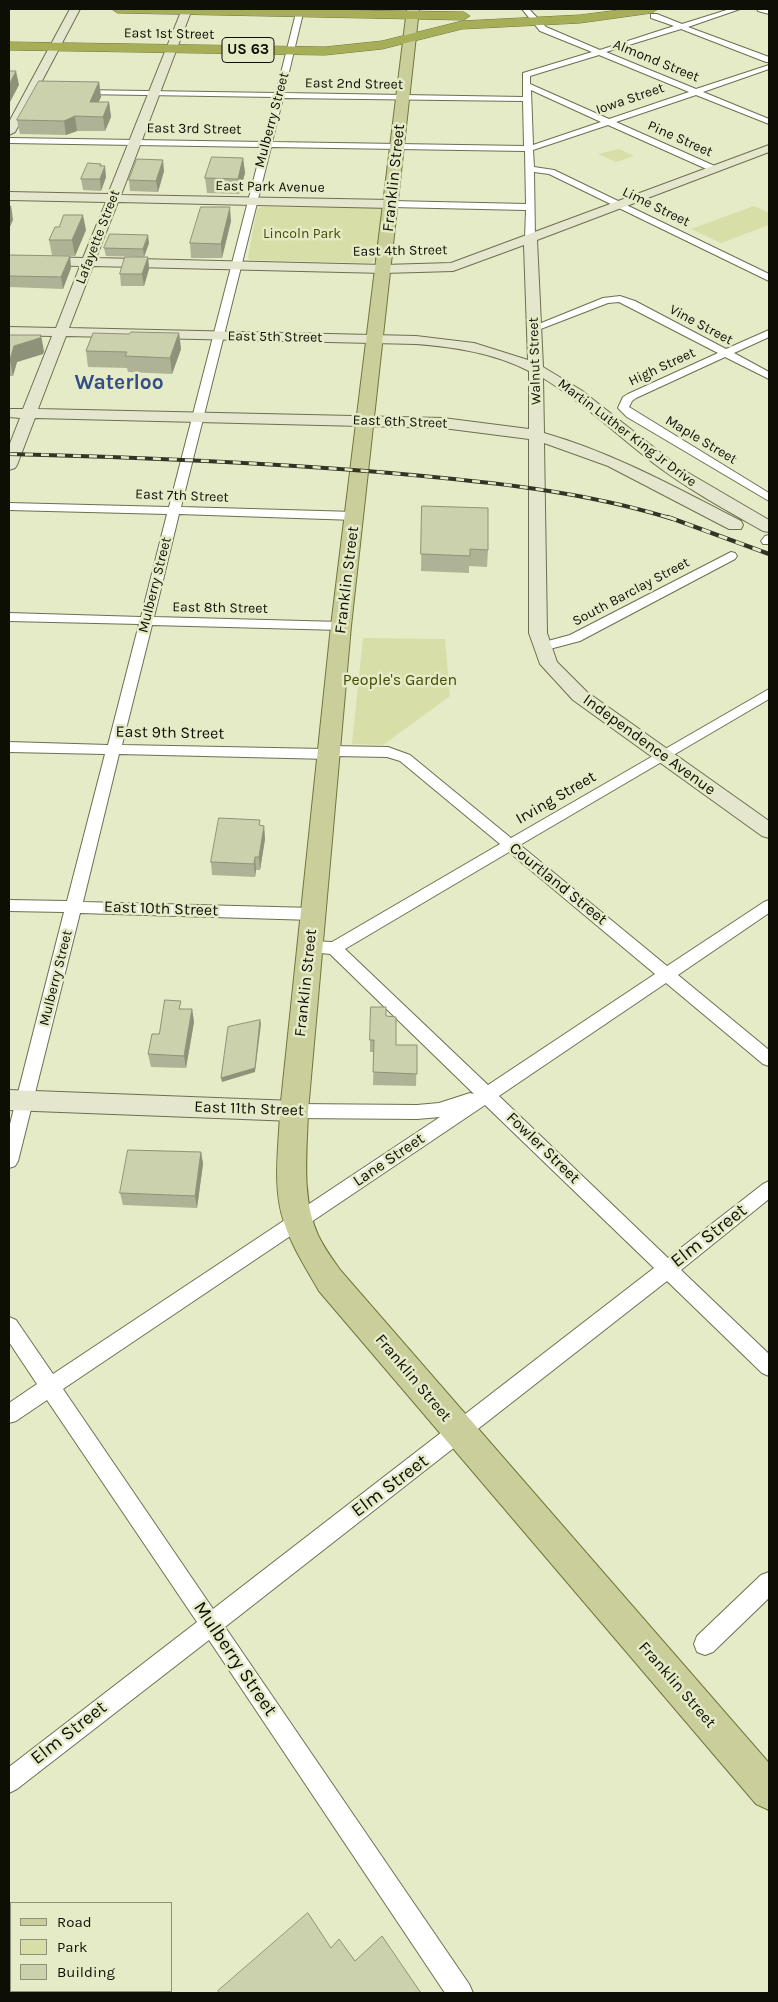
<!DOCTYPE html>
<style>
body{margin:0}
#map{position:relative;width:778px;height:2002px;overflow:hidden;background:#e5eac7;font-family:Karla,sans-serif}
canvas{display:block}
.frame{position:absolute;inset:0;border:10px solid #0e0f04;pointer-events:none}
.legend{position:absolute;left:10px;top:1902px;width:162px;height:90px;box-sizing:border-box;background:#e5eac7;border:1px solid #8f9279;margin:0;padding:6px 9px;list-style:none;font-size:15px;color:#0e0f04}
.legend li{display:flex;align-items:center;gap:10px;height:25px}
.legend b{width:25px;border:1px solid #8f9279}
</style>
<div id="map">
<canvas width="778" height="2002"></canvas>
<div class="frame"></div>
<ul class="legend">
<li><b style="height:6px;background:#cace9a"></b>Road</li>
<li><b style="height:14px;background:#d7dea7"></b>Park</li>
<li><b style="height:14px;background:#cbd0ad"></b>Building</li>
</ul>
</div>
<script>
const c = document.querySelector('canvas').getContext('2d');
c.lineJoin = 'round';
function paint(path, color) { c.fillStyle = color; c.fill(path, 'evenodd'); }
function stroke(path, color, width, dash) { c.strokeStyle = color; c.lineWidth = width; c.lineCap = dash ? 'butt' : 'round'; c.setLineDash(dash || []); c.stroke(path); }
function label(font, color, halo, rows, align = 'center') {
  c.font = font + ' Karla,sans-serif'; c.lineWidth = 5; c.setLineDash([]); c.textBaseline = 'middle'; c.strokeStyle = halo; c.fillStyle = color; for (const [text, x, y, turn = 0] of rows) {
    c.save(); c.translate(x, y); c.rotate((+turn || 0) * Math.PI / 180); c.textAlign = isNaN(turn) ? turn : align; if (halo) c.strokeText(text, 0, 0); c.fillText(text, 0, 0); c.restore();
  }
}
paint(new Path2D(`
 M619,149L634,156L616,162L598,154Z
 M754,206L769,213V225L721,243L691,229Z
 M261,207L382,208L383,210L376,258L371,263L250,260L248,257L257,209Z
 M363,638L445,639L450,696L383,745L352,744Z`), '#d7dea7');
const street = new Path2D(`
 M297,9H304L284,93L523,97V73L592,52L540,31L522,9H529L546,27L600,50L674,26L651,18V14H657L682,24L730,9H740L688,27L769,57V62H766L681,29L606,52L696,89L769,65V69L703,92L769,119V124L696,95L616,122L717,167V171H711L608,125L533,150L534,167L554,170L769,274V281L549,174L534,172L535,239L530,242L525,239L526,210L391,207L387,204L391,201L526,204L525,151L271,147L181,507L355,512L361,516L355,520L179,514L154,617L341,622L347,626L341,630L152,625L122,745L324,749L330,746L388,747L410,755L511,838L769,689V699L520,845L667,966L764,902L769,900V913L678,975L769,1050V1066L763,1064L666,983L499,1096L668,1258L763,1184L769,1181V1199L681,1270L769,1354V1376L762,1373L667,1281L225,1627L469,1984L473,1993H445L209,1640L17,1789L9,1793V1767L197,1622L47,1400L16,1421L9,1423V1403L37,1384L9,1342V1317L16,1320L53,1374L440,1117L417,1119L294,1118L288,1116L285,1111L288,1106L294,1104L417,1105L439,1103L470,1093L474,1094L330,954L303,951L301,947L303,943L309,941L332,942L500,844L400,761L387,757L336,756L330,759L119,754L83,902L313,908L318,910L321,914L318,918L313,920L80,913L18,1161L15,1166L9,1168V1128L64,912L9,911V900L67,901L105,754L9,752V742L108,745L139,624L9,621V613L141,617L167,514L9,510V503L169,507L262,147L9,143V138L264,142L275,97L80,94L76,92L80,90L276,93ZM599,55L689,92L609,119L530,84V76ZM531,90L601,122L533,145ZM283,98L523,101L524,146L272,142ZM509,852L655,974L488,1085L345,949ZM485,1105L654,1268L213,1609L63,1389Z
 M757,9L769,10V14L758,11Z
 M620,296L635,301L726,349L769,330V337L734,353L769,372V379L725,357L636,398L632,401L629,407L769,493V501L627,417L618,408L623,397L628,394L718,353L619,302L608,303L538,330L534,331L529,328L603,298Z
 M769,535V544H763L761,541L765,536Z
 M731,552L735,553L737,556L735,559L580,641L542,651L535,647L537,644L570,635Z
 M769,1572V1598L713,1652L705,1655L697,1652L694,1644L697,1636L761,1575Z`);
const secondary = new Path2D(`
 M70,9H80L15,132L9,135V122Z
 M182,9H192L121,195L391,200L397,204L391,208L118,202L96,258L384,265L451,263L769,145V152L537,240L543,367L581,390L680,468L769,520V532L763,531C726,510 689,490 656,465C618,436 584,403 543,378L544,433C614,453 677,488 741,521L743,525L741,529H729L608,466L544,443L547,633L557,662L587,692L769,821V838L762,836L573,700L540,664L529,633V439L443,428L35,418L17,465L15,468L9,470V446L20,418L9,417V409H23L52,336L9,335V327L56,328L80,266L9,264V256L83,258L106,202L9,200V192L108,194ZM524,245L528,360L474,343L416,336L69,328L93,266L384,273L453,271ZM66,336L416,344C455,347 493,353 529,371V429L443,418L38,409Z
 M9,1090L294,1101L302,1104L306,1111L302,1118L294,1121L9,1110Z`);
const primary = new Path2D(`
 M407,9H419L351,626L308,1111C307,1152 301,1197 318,1235C324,1248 333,1260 341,1271L769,1763V1810L756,1804L319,1291C306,1268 292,1247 284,1222C272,1187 279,1147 280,1111L331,626Z`);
const highway = new Path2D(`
 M112,9H288L464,12L470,16L464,20L118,13Z
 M627,9H658L652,13L580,23L462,29L382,49L325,55L9,50V42L325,47L382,41L462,21L580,15Z`);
stroke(street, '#6c7050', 2);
stroke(secondary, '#6c7050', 2);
stroke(primary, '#71763a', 2);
stroke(highway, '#71763a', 1);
paint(street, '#fff');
paint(secondary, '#e4e7cd');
paint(primary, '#cace9a');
paint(highway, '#a6ae57');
const railFar1 = new Path2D(`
 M9,454C132,457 255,462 379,472C478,481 576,489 673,519`);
const rail = new Path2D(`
 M668,517L769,554`);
stroke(railFar1, '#333425', 4);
stroke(rail, '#333425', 4.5);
stroke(railFar1, '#e5eac7', 2.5, [8]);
stroke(rail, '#e5eac7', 3, [9]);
paint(new Path2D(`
 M99,82L101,97L98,102H109L111,117L105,131H77L66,135L20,134L17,120Z
 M243,158L245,173L239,194L207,193L205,178Z
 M102,166L106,177L101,191L83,190L81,179Z
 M164,171L158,192L130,191L129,180Z
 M231,221L222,258H191L190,243Z
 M86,230L75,256L52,255L49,240Z
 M149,243L144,257H148L149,269L144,286H121L120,274L143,257L106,256L104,248Z
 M70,256L71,268L63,289L9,287V258Z
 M179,333L181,349L172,374L128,372L127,368L88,367L86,351L129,334Z
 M9,335L44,351L43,354L17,362L13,376H9Z
 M422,506L488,550L487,567L469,566V573L421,571Z
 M260,825L264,826L265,839L260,870H256L255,877L212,875L211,862Z
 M182,1009H192L194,1022L186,1068L151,1067L148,1054L159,1034Z
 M386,1016L396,1045H417L416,1086L373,1085L374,1052H370V1040Z
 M201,1152L203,1164L197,1208L123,1205L120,1193Z`), '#afb395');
paint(new Path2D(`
 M16,71L19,85L9,104V85Z
 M99,82L101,97L92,116L90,102Z
 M109,102L111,117L105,131L103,117Z
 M75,116L77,131L66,135L64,121Z
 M243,158L245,173L239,194L238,179Z
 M163,160L164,171L158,192L156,181Z
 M101,164L102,172L105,166L106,177L101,191L100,179V166Z
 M11,205L13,220L9,229V208Z
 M230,207L231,221L222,258L221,244Z
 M83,215L86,230L75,256L72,240Z
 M148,235L149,243L144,257L143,249Z
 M70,256L71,268L63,289L61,277Z
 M148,257L149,269L144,286L142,274Z
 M179,333L181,349L172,374L170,358Z
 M41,335L44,351L43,354L17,362L13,376L10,360L14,346Z
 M264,826L265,839L260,870L259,857Z
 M255,857L256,870L255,877L254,864Z
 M192,1009L194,1022L186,1068L184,1056Z
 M260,1020L261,1024L255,1072L222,1082L221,1078Z
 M201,1152L203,1164L197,1208L195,1196Z`), '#8e9279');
const building = new Path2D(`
 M9,71H16L9,85Z
 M39,81L99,82L90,102H109L103,117L75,116L64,121L17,120Z
 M212,157L243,158L238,179L205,178Z
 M137,159L163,160L156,181L129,180Z
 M88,163L101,164L100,166H105L100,179H81Z
 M201,207H230L221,244L190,243Z
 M64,215H83L72,240H49L55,227H59Z
 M110,234L148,235L143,249L104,248Z
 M10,255L70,256L61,277L9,276V258Z
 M125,257H148L142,274H120Z
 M131,332L179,333L170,358L125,356L127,352L86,351L93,333L129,334Z
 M9,335H41L40,338L14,346L10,360H9Z
 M422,506L488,508V550L470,549V556L421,554Z
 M219,818L260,820L259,825L264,826L259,857H255L254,864L211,862Z
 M165,1000L181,1001L179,1009H192L184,1056L148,1054L152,1034H159Z
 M371,1007H386V1016L396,1017V1045H417V1074L373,1072L374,1040H370Z
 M260,1020L255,1068L221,1078L228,1027Z
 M128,1150L201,1152L195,1196L120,1193Z
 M308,1913L331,1948L339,1939L355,1961L382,1936L421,1993H219L218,1991Z`);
paint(building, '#cbd0ad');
stroke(building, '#8e9279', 1);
label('14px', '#0e0f04', '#e5eac7', [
 ["East 1st Street",169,34,1],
 ["Almond Street",656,61,22],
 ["East 2nd Street",354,84,1],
 ["Iowa Street",630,99,-19],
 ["Mulberry Street",272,120,-75],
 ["East 3rd Street",194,129,1],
 ["Pine Street",680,139,24],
 ["East Park Avenue",270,187,1],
 ["Lime Street",656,207,26],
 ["Lafayette Street",98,237,-69],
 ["East 4th Street",400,251,-1],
 ["Vine Street",701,325,28],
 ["East 5th Street",275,337,1],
 ["Walnut Street",535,361,-92],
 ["High Street",662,367,-25],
 ["East 6th Street",400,422,2],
 ["Martin Luther King Jr Drive",627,433,37],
 ["Maple Street",701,440,31],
 ["East 7th Street",182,496,2],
 ["Mulberry Street",155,585,-76],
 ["South Barclay Street",631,592,-28],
 ["East 8th Street",220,608,1],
 ["Mulberry Street",56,978,-76]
]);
label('14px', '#484c00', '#e5eac7', [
 ["Lincoln Park",302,234]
]);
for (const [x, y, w] of [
 [248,50,52]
]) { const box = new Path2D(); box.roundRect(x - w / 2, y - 12.5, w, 25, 4); c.fillStyle = '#e5eac7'; c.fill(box); stroke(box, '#0e0f04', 1); }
label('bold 15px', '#0e0f04', null, [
 ["US 63",248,50]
]);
label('16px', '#0e0f04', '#e5eac7', [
 ["Franklin Street",394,178,-84],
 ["Franklin Street",347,580,-83],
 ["East 9th Street",170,733,1],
 ["Independence Avenue",649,745,36],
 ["Irving Street",556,798,-30],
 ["Courtland Street",558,884,39],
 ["East 10th Street",161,909,2],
 ["Franklin Street",306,983,-84],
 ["East 11th Street",249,1109,2],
 ["Fowler Street",543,1148,44],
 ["Lane Street",389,1160,-34],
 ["Franklin Street",413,1378,50],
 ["Franklin Street",677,1685,49]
]);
label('16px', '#484c00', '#e5eac7', [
 ["People's Garden",400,680]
]);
label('19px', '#0e0f04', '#e5eac7', [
 ["Elm Street",709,1236,-38],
 ["Elm Street",390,1486,-37],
 ["Mulberry Street",235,1659,56],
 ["Elm Street",69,1733,-38]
]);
label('bold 21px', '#334e87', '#e5eac7', [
 ["Waterloo",119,383]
]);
</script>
